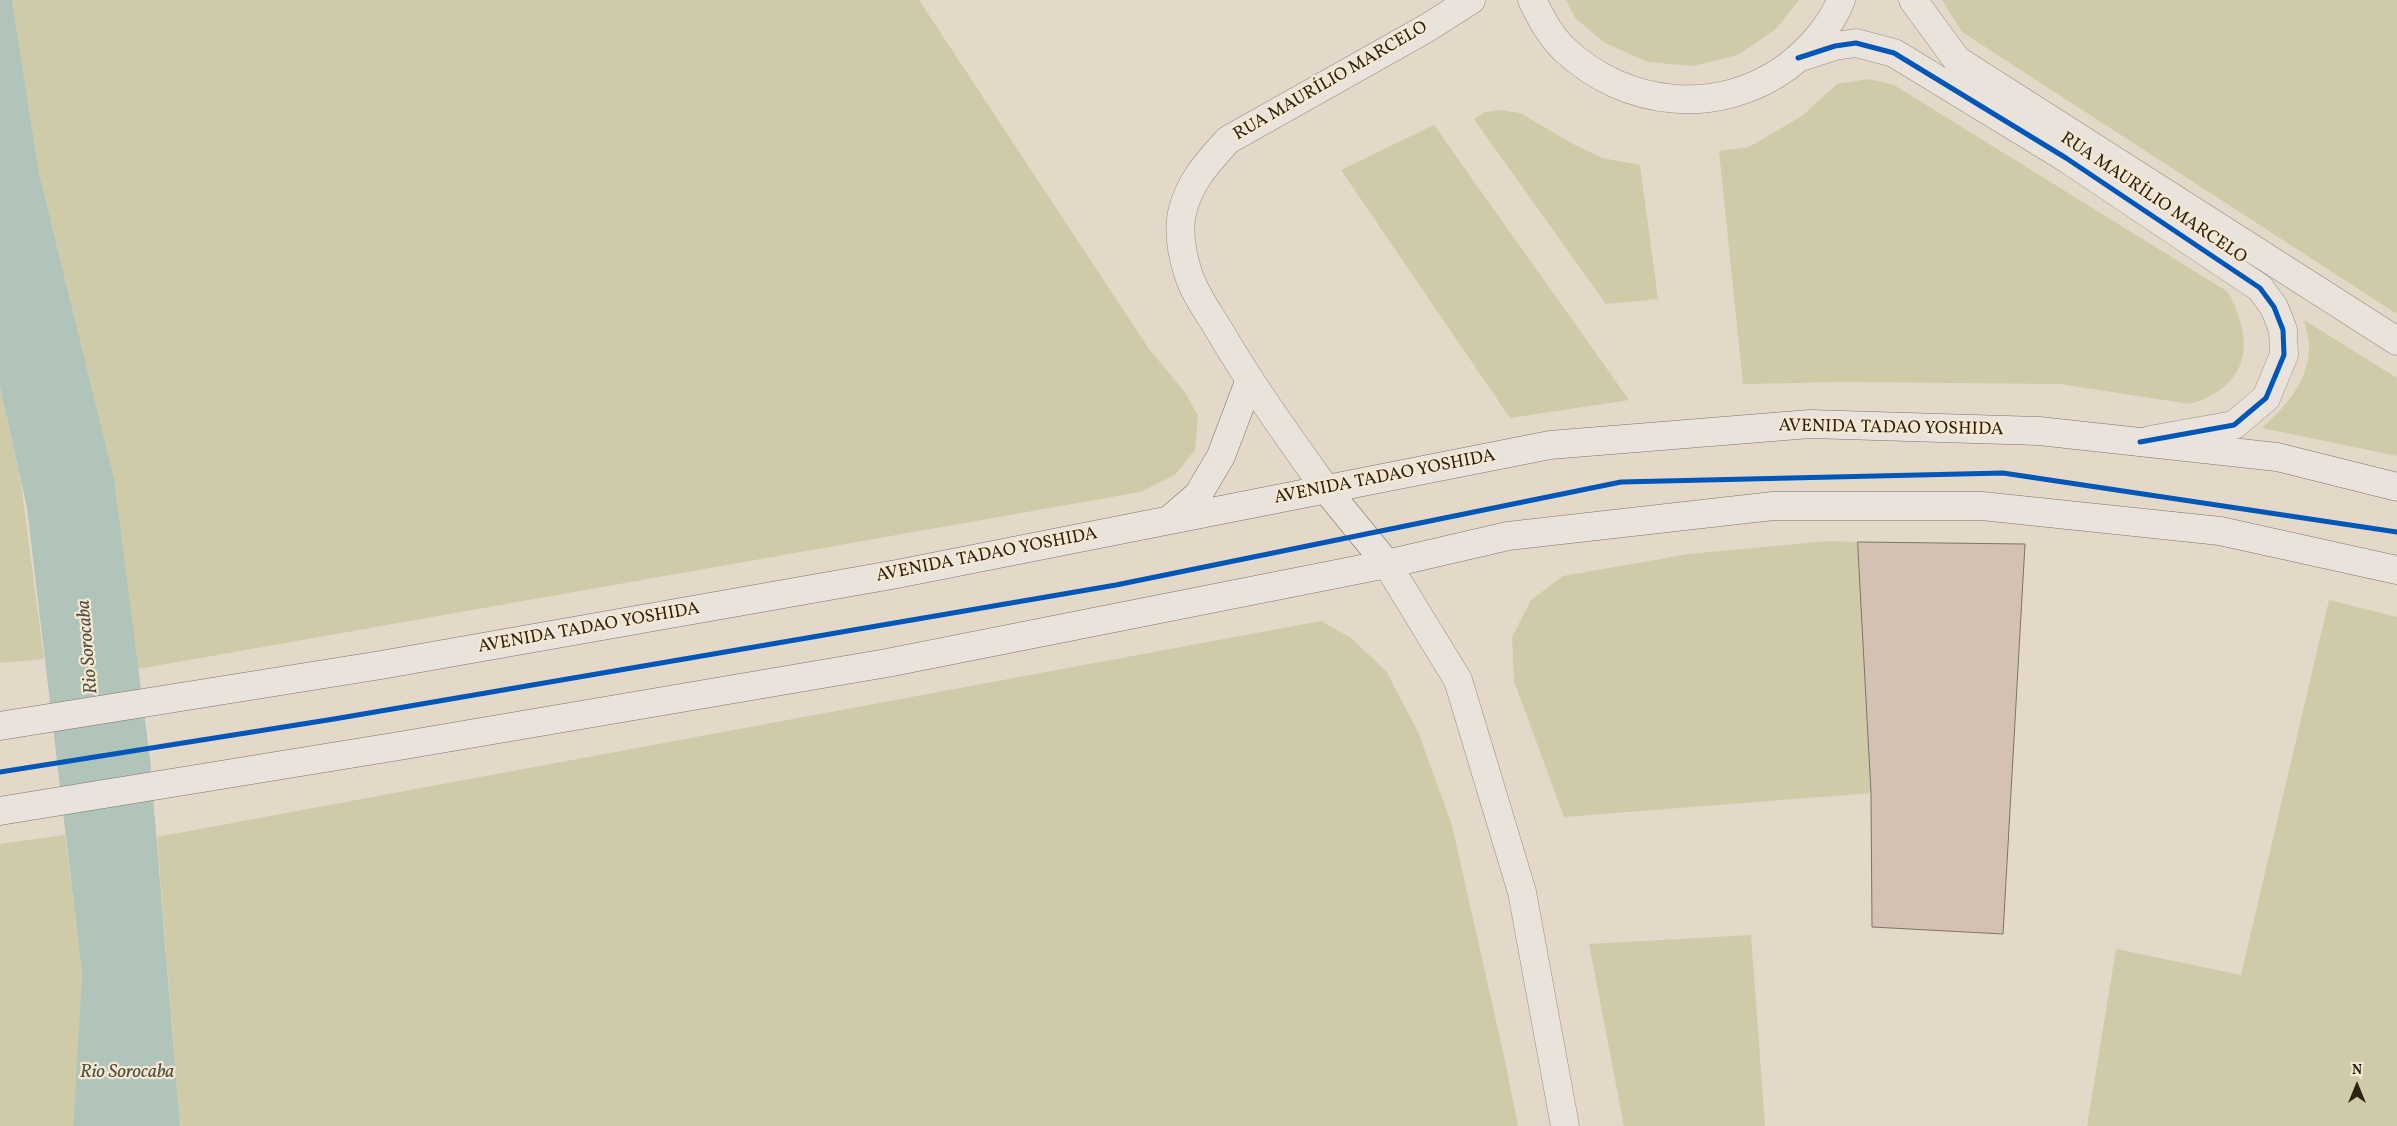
<!DOCTYPE html>
<meta charset="utf-8">
<style>
body{margin:0}
#map{position:relative;width:2397px;height:1126px;overflow:hidden;background:#e4d9c8;font-family:Vollkorn,serif}
canvas{display:block}
.north{position:absolute;left:2332px;top:1061px;width:50px;height:50px;-webkit-text-stroke:4px #f5e8d3;paint-order:stroke;rotate:0deg;font-size:14px;font-weight:700;line-height:20px;text-align:center;color:#2f2110}
.north::after{content:'';display:block;margin:auto;width:18px;height:22px;background:#2f2110;clip-path:polygon(50% 0,100% 100%,50% 72%,0 100%)}
</style>
<div id="map">
<canvas width="2397" height="1126"></canvas>
<div class="north">N</div>
</div>
<script>
const c = document.querySelector('canvas').getContext('2d');
c.lineJoin = 'round';
function paint(path, color) { c.fillStyle = color; c.fill(path, 'evenodd'); }
function stroke(path, color, width, dash) { c.strokeStyle = color; c.lineWidth = width; c.lineCap = dash ? 'butt' : 'round'; c.setLineDash(dash || []); c.stroke(path); }
function label(font, color, halo, rows, align = 'center') {
  c.font = font + ' Vollkorn,serif'; c.lineWidth = 4.5; c.setLineDash([]); c.textBaseline = 'middle'; c.strokeStyle = halo; c.fillStyle = color; for (const [text, x, y, turn = 0] of rows) {
    c.save(); c.translate(x, y); c.rotate((+turn || 0) * Math.PI / 180); c.textAlign = isNaN(turn) ? turn : align; if (halo) c.strokeText(text, 0, 0); c.fillText(text, 0, 0); c.restore();
  }
}
paint(new Path2D(`
 M12,0H919L1149,349L1185,392L1198,416L1195,450L1175,475L1140,492L138,669L114,478L39,173Z
 M1566,0H1799L1776,29L1738,55L1693,66L1648,62L1605,43L1575,18Z
 M1942,0H2397V314L1962,32Z
 M1869,79L1894,85L2228,292C2255,343 2250,386 2190,404L2060,384L1845,382L1743,384L1719,151L1749,147L1802,116L1837,84Z
 M1500,110L1520,113L1575,145L1602,158L1640,165L1658,299L1606,304L1474,119L1485,112Z
 M1434,125L1629,400L1510,418L1341,170Z
 M2304,320L2397,378V456L2262,428C2285,407 2307,383 2309,351C2310,341 2306,329 2304,320Z
 M0,387L21,483L44,659L0,663Z
 M1828,541L1858,542L1871,793L1564,817L1514,681L1512,637L1531,600L1563,576L1689,554Z
 M2329,600L2397,617V1126H2087L2116,949L2241,975Z
 M1321,621L1351,638L1386,671L1418,732L1452,825L1505,1061L1518,1126H180L157,837Z
 M65,835L82,973L73,1126H0V844Z
 M1751,935L1765,1126H1624L1589,944Z`), '#cfcaa8');
paint(new Path2D(`
 M0,0H12L39,173L114,478L150,759L180,1126H73L82,973L27,508L0,387Z`), '#b0c4ba');
const building = new Path2D(`
 M1858,542L2025,544L2003,934L1872,927L1871,793Z`);
paint(building, '#d4c1b4');
stroke(building, '#7b7368', 1);
const minor = new Path2D(`
 M1387,564L1458,680L1522,892L1565,1126`);
const tertiary = new Path2D(`
 M1532,0C1541,18 1550,36 1565,50C1626,107 1718,117 1787,67C1809,50 1831,26 1841,0
 M1913,0L1957,60L2397,341
 M1798,58L1835,46L1856,43L1894,53L2066,158L2260,288L2274,307L2283,330L2284,355L2266,398L2234,425L2150,440
 M1325,488C1288,436 1251,385 1219,330C1208,312 1194,293 1188,273C1182,254 1178,232 1182,213C1189,182 1208,162 1228,140L1427,28L1471,0`);
const secondary = new Path2D(`
 M1325,488L1387,564
 M1169,520L1198,495L1221,456L1249,382
 M0,726L381,665L897,574L1550,445L1810,424L2039,431L2277,457L2397,487
 M0,811L399,746L887,663L1387,564L1508,536L1773,506H1982L2220,531L2397,570`);
stroke(minor, '#948d81', 29);
stroke(tertiary, '#948d81', 29);
stroke(secondary, '#7b7368', 29);
stroke(minor, '#e9e3db', 28);
stroke(tertiary, '#e9e3db', 28);
stroke(secondary, '#e9e3db', 28);
stroke(new Path2D(`
 M1798,58L1835,46L1856,43L1894,53L2066,158L2260,288L2274,307L2283,330L2284,355L2266,398L2234,425L2140,442
 M0,772L334,719L1116,585L1621,482L2003,473L2397,532`), '#0057b8', 5);
label('18px', '#2f2110', '#f5e8d3', [
 ["RUA MAURÍLIO MARCELO",1331,82,-30],
 ["RUA MAURÍLIO MARCELO",2153,199,34],
 ["AVENIDA TADAO YOSHIDA",1891,429,1],
 ["AVENIDA TADAO YOSHIDA",1385,478,-11],
 ["AVENIDA TADAO YOSHIDA",987,556,-11],
 ["AVENIDA TADAO YOSHIDA",589,629,-10]
]);
label('italic 19px', '#4f4f41', '#f5e8d3', [
 ["Rio Sorocaba",89,647,-95],
 ["Rio Sorocaba",127,1074]
]);
</script>
